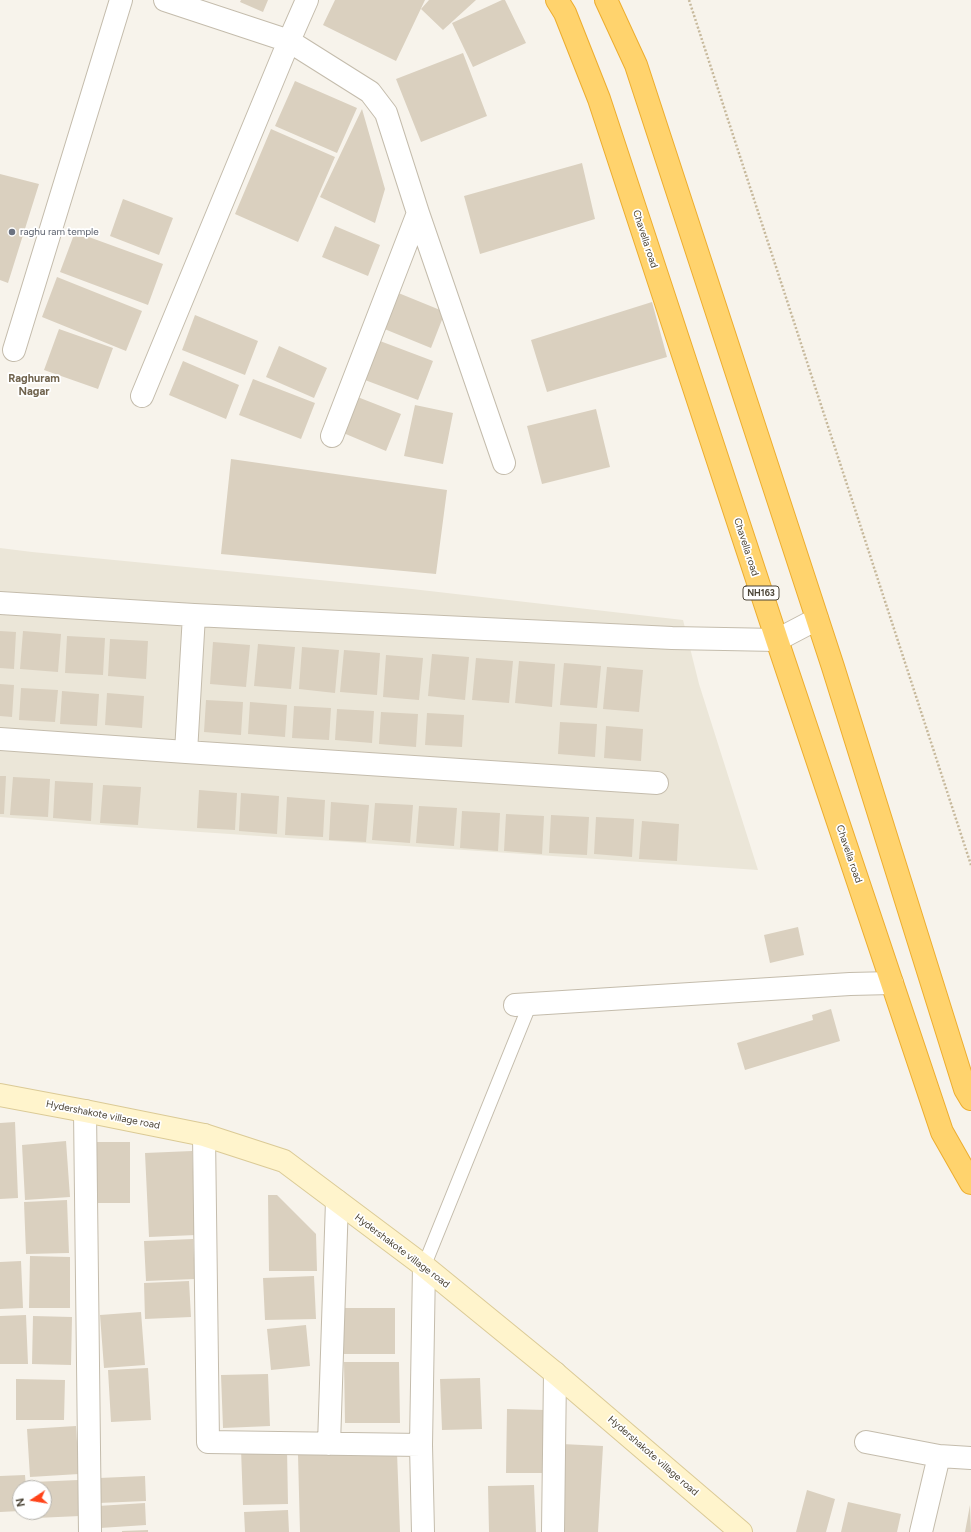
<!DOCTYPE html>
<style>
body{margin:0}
#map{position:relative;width:971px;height:1532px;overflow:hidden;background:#f7f3eb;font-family:Figtree,sans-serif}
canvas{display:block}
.north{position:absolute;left:12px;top:1480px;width:40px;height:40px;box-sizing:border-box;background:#fff;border:1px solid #b7b5af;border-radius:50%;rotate:258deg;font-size:11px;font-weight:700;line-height:16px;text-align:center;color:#4c4537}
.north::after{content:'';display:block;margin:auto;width:14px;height:18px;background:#ff4319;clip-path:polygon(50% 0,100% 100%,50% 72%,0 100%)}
</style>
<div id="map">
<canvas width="971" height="1532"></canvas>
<div class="north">N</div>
</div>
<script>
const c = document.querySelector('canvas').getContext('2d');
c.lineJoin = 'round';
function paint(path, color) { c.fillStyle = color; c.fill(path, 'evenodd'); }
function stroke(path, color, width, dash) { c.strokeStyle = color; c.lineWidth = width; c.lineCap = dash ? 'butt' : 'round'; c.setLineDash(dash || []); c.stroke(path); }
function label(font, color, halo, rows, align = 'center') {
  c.font = font + ' Figtree,sans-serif'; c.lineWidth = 3.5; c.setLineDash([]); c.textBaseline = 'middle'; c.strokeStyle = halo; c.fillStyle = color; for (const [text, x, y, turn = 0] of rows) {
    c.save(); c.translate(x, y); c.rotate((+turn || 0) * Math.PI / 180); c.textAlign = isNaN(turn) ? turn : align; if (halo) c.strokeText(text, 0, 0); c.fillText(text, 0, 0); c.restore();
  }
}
paint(new Path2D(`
 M0,548L32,552L412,589L683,620L699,684L758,870L127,827L0,817Z`), '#ebe6d8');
paint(new Path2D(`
 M241,0H268L263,12L240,2Z
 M335,0H425L396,61L323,25Z
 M429,0H476L443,30L421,9Z
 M502,0H505L526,43L473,67L452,23Z
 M463,53L487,116L421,142L396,79Z
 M295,81L357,108L337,153L275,126Z
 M362,109L385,189L375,223L320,197Z
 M271,129L335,157L298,242L235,214Z
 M582,163L595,219L480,254L464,196Z
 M0,174L39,184L8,283L0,280Z
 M123,199L173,218L159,255L110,236Z
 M335,226L380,245L368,276L322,257Z
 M75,232L163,264L148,305L60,272Z
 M57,277L142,311L126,351L42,317Z
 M396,292L445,312L431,348L382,328Z
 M652,302L667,357L547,392L531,340Z
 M195,315L258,341L245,375L182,350Z
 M59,329L113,348L98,389L44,370Z
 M380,341L433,361L418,400L365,380Z
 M279,346L327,368L314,398L266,377Z
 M183,361L239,385L226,419L169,395Z
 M253,379L315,403L301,439L239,415Z
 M355,396L401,414L386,451L341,432Z
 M415,405L453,413L443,464L404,456Z
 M596,409L610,467L542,484L527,426Z
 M231,459L447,490L436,574L221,554Z
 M0,631L16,632L14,669L0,668Z
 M23,631L61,634L58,672L20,669Z
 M67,636L105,638L103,675L65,673Z
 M110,639L148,641L146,679L108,676Z
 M213,642L250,645L246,687L210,684Z
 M258,644L295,647L291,689L254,686Z
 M302,647L339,650L335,693L299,689Z
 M344,650L380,653L377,695L340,692Z
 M432,654L469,657L465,700L428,696Z
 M386,655L423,658L419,700L383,697Z
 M476,658L513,661L509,703L472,700Z
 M519,661L555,664L552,707L515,703Z
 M564,663L601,666L597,708L560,705Z
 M607,667L643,670L639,712L603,709Z
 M0,684L14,685L12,717L0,716Z
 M21,688L58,690L55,722L19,720Z
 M62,691L99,694L97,726L60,724Z
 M107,693L144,696L142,728L105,725Z
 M206,700L243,702L241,735L204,732Z
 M250,702L287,705L285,737L248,734Z
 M294,706L331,708L329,740L292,738Z
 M337,709L374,711L372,743L335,740Z
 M381,712L418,714L416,747L379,744Z
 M427,713L464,715L462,747L425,745Z
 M560,722L597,724L595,757L558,754Z
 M606,726L643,729L641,761L604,758Z
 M0,776H6L4,814H0Z
 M13,777L50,779L48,817L10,815Z
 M55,781L93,783L91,821L53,818Z
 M103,785L141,787L138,825L100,823Z
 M199,790L237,793L235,830L197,828Z
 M241,793L279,796L277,834L239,831Z
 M287,797L325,800L323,837L285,835Z
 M331,802L369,805L366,842L329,840Z
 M375,803L413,805L410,843L372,840Z
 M419,806L457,808L454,846L416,843Z
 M462,811L500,813L498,851L460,848Z
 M506,814L544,816L542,854L504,851Z
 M551,815L589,817L587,855L549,853Z
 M596,817L634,819L632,857L594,854Z
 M642,821L679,824L677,861L639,859Z
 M798,927L804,955L770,963L764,935Z
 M831,1009L840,1041L745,1070L737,1043L813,1020L812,1015Z
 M15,1122L18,1198L0,1199V1123Z
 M66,1141L70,1197L25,1200L22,1145Z
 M95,1142H130V1203H95Z
 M192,1151L196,1235L149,1237L145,1153Z
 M268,1195H277L316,1234L317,1271H269Z
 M67,1200L69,1253L26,1254L24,1202Z
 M193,1239L195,1279L146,1281L144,1241Z
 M30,1256L70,1257V1308H29Z
 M21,1261L23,1308L0,1309V1262Z
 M314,1276L316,1319L265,1320L263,1278Z
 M189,1281L191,1317L145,1319L144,1283Z
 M342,1308H395V1354H342Z
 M141,1312L145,1365L104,1368L100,1315Z
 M26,1315L28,1364H0V1316Z
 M33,1316L72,1317L71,1365L32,1364Z
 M306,1325L310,1366L271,1370L267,1329Z
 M344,1362H399L400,1423H345Z
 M148,1368L151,1420L111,1422L108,1370Z
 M268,1374L270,1426L223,1428L221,1375Z
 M480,1378L482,1429L442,1430L440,1379Z
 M16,1379L65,1380L64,1420H16Z
 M507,1409L546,1410L545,1473H506Z
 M76,1426L79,1474L30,1477L27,1429Z
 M562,1444L603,1446L598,1532H557Z
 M287,1448L288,1504L243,1505L241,1449Z
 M397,1452L400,1532H300L298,1455Z
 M25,1475L26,1488H20V1511L0,1512V1476Z
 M145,1476L146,1501L99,1503V1478Z
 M78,1480L80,1516L36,1518L35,1512H44V1488H34L33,1482Z
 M534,1485L536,1532H489L488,1486Z
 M807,1490L835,1499L826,1532H796Z
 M848,1502L901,1514L897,1532H841Z
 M145,1503L146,1525L100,1528L98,1506Z
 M970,1505L971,1532H965Z
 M288,1510L289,1532H245L244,1512Z
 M148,1530V1532H122V1531Z`), '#dad0bf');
const lane = new Path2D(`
 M424,1266L530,1004`);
const street = new Path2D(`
 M165,0L289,41L370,92L386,113L418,213L504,463
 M14,350L121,0
 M142,396L289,41L307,0
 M332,436L418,213
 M0,603L194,615L672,638L777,640L817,619
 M0,739L186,752L194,615
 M186,752L657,783
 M515,1005L850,984L892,983
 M85,1111L90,1532
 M204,1135L208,1442L421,1445
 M866,1442L939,1456L921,1532
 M329,1444L337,1201
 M939,1456L971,1458
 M423,1532L421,1445L424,1266
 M553,1532L555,1373`);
const secondary = new Path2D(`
 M0,1095L85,1111L204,1135L284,1161L424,1266L555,1373L741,1532`);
const highway = new Path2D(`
 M557,0L565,13L599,99L777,640L942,1132L971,1183
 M606,0L636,65L833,667L965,1089L971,1099`);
stroke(lane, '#c4bcac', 15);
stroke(street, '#c4bcac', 24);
stroke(secondary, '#dbca96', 24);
stroke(highway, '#edad2e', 24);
stroke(new Path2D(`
 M689,0L971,865`), '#c7b99c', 2.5, [2, 2]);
stroke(lane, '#fff', 13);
stroke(street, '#fff', 22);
stroke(secondary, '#fff4cc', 22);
stroke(highway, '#ffd36d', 22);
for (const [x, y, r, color] of [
 [12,232,4,"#6b7280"]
]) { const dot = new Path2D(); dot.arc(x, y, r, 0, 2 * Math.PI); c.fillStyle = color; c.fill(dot); stroke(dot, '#fff', 1.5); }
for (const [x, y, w] of [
 [761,593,36]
]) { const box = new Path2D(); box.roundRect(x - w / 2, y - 7, w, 14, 3); c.fillStyle = '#fff'; c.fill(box); stroke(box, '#4c4537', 1); }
label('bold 9px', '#4c4537', null, [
 ["NH163",761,593]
]);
label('10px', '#5b616d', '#fff', [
 ["raghu ram temple",20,232]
], 'left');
label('10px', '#4c4537', '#fff', [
 ["Chavella road",645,239,72],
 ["Chavella road",746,547,72],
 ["Chavella road",849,854,71],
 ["Hydershakote village road",103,1115,11],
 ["Hydershakote village road",402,1251,37],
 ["Hydershakote village road",653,1456,41]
]);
label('bold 11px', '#70634d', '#fff', [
 ["Raghuram",34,379],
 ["Nagar",34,392]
]);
</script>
